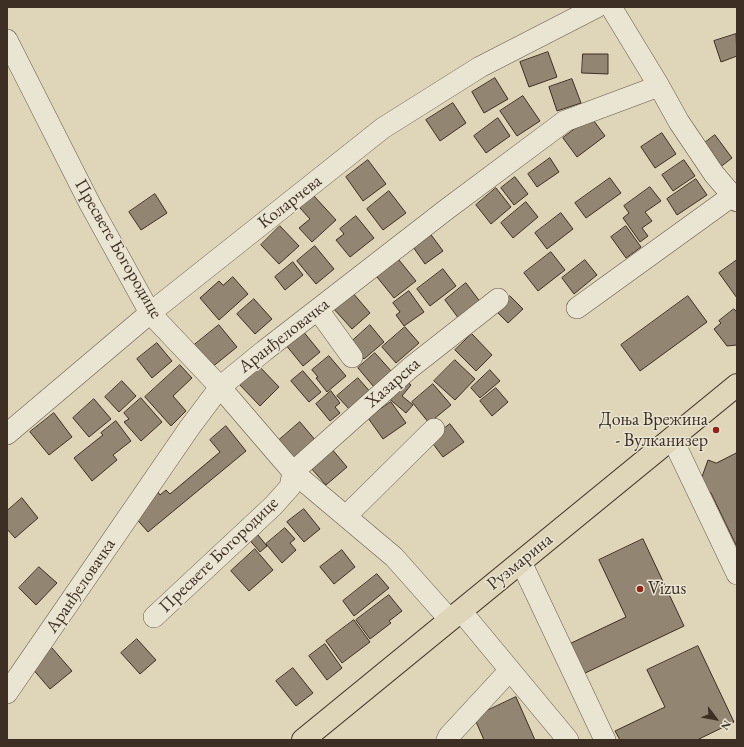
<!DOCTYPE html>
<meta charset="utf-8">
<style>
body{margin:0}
#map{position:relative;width:744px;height:747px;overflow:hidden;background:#dfd5b9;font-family:"EB Garamond",serif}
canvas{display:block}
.frame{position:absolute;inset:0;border:8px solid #3e2f24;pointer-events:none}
.north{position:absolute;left:696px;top:699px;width:40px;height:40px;-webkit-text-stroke:3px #eae4d2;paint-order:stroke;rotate:122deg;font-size:11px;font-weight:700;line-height:16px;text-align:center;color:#3e2f24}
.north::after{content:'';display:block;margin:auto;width:14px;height:18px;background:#3e2f24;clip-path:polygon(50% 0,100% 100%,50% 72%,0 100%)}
</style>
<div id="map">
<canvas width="744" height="747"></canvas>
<div class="frame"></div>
<div class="north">N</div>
</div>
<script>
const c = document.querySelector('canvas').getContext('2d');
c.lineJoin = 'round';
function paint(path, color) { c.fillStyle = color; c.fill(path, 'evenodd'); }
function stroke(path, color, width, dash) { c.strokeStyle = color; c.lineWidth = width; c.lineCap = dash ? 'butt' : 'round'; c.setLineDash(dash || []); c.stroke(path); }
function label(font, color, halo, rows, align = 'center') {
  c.font = font + ' "EB Garamond",serif'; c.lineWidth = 3; c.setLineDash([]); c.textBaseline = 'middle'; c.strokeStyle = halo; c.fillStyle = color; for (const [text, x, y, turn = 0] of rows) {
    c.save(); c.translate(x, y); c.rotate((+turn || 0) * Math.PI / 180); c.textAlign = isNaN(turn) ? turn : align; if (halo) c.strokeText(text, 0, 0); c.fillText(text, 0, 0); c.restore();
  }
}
const building = new Path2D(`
 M736,34L737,56L721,62L714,41Z
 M548,52L557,77L529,87L520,62Z
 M583,54H608V74L582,73Z
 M495,78L508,99L484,113L472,92Z
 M572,79L581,103L557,111L549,87Z
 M523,96L540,121L517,136L500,111Z
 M453,103L466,123L440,141L426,120Z
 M591,117L605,136L577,157L563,138Z
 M498,118L510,136L486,153L474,136Z
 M662,133L676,154L655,168L641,147Z
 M715,135L732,158L719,168L702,145Z
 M550,158L559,172L537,187L528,174Z
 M368,160L386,184L363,201L346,177Z
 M684,160L695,176L673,191L662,175Z
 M515,177L528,194L514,205L501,188Z
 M610,178L621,193L586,218L575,203Z
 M696,179L707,195L677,215L667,199Z
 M650,187L661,201L645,212L652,221L642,228L648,236L640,242L623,218L629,213L624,206Z
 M496,188L511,207L491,224L476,205Z
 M389,191L406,213L383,230L367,209Z
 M155,194L167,213L141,230L129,212Z
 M314,196L336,220L312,242L299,228L310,219L300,208Z
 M526,202L538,217L513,238L501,223Z
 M561,213L573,229L547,249L535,233Z
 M356,216L374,238L350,257L336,240L344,234L340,229Z
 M280,226L299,246L279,264L261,245Z
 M626,226L641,247L626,258L611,237Z
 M429,232L443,251L425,264L411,244Z
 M315,246L334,269L316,284L297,261Z
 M551,252L565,270L538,291L524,273Z
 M399,260L416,281L394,298L377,277Z
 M585,260L597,275L574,294L562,278Z
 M737,260V298L719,273Z
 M293,262L303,275L285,290L275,277Z
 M443,269L456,286L430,306L417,289Z
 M233,277L248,294L219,320L200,298L219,281L223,285Z
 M466,283L481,303L459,319L445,300Z
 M409,291L424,312L404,326L396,315L400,312L393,303Z
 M352,292L370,313L352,329L333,308Z
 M510,296L523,309L508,323L495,310Z
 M688,296L707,322L640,371L621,345Z
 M254,299L272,319L255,334L237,314Z
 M734,309L737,312V345L727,346L714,329L721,323L719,321Z
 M219,325L237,347L211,368L193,346Z
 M370,325L384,342L364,359L350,343Z
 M405,327L419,343L396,363L382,347Z
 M302,330L320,352L303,366L285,344Z
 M472,334L492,355L476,371L455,350Z
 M157,343L172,361L152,378L137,359Z
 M375,353L392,372L374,387L358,368Z
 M329,356L346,376L327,392L316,378L318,377L312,370Z
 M455,360L475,379L455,400L434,381Z
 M180,365L192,378L173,396L186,411L171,426L145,397Z
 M258,365L279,387L260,406L239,384Z
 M490,370L500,381L480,398L471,388Z
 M303,371L321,392L309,402L291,381Z
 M358,378L372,394L352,412L337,396Z
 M403,378L411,385L402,396L413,405L406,413L387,397Z
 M122,381L136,396L119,412L105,397Z
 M433,384L451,405L429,423L412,402Z
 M496,388L508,402L492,416L480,401Z
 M331,391L340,403L335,407L340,413L330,421L316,404Z
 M141,398L162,422L141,441L124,422L129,419L124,413Z
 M94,399L111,419L89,437L73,418Z
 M391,402L406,423L383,439L368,418Z
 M54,413L72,437L49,455L30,432Z
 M116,421L131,441L113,455L117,460L92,481L74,458L103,435L101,433Z
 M300,422L316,441L294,460L278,441Z
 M450,424L464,442L443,457L430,440Z
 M226,426L246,451L148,532L134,516L158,492L160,495L166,490L170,494L220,452L210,440Z
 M331,448L347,467L326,485L310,467Z
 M737,453V547L711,493L698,488L708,460L716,463Z
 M22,498L38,518L15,538L7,529V511Z
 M304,509L320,529L304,542L287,522Z
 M285,528L295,539L290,543L296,550L282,563L266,544Z
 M253,529L267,546L260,552L246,536Z
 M643,539L684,626L579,676L565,646L626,617L599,560Z
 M255,549L273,570L249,591L231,571Z
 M342,550L355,567L334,584L320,567Z
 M39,567L57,583L36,605L19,588Z
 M377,574L389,588L354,616L343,601Z
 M389,595L402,611L389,621L391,623L370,639L356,620Z
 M354,620L370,642L342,663L326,641Z
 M137,639L156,660L140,674L121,653Z
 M325,644L342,668L327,680L309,656Z
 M698,646L734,722L697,740H620L615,731L665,707L647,670Z
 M52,648L72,671L50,689L31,667Z
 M293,668L313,693L296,706L276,681Z
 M516,697L535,740H484L474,717Z`);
paint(building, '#928571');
stroke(building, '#3e2f24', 1);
const minor = new Path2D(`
 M611,7L659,86L679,122L714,174L737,201
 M7,40L90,204L150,313L220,387L293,472L394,557L450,620
 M577,308L732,196
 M318,310L352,357
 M7,434L150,313L383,128L480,67L597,7
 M672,438L737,574
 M346,516L434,429
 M521,562L605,740
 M461,611L568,740
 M154,617L273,506L290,487L293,472L410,368L498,299
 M7,693L190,427L220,387L264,351L447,209L565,121L659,86
 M447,740L449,736L510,670`);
const major = new Path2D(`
 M303,740L737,385`);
stroke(minor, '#665849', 22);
stroke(major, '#3e2f24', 24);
stroke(minor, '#eae4d2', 21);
stroke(major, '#dfd5b9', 22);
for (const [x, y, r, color] of [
 [716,430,4,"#8f2418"],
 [640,589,4,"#8f2418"]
]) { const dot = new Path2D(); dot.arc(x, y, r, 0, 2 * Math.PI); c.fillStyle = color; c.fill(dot); stroke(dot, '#eae4d2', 1.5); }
label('18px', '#3e2f24', '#eae4d2', [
 ["Коларчева",290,202,-38],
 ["Пресвете Богородице",118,249,60],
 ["Аранђеловачка",284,336,-38],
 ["Хазарска",393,383,-41],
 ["Пресвете Богородице",219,555,-44],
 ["Рузмарина",520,562,-39],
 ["Аранђеловачка",81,586,-56]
]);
label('18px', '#3e2f24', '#eae4d2', [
 ["Доња Врежина",708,420],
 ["- Вулканизер",708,441],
 ["Vizus",648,589,"left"]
], 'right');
</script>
